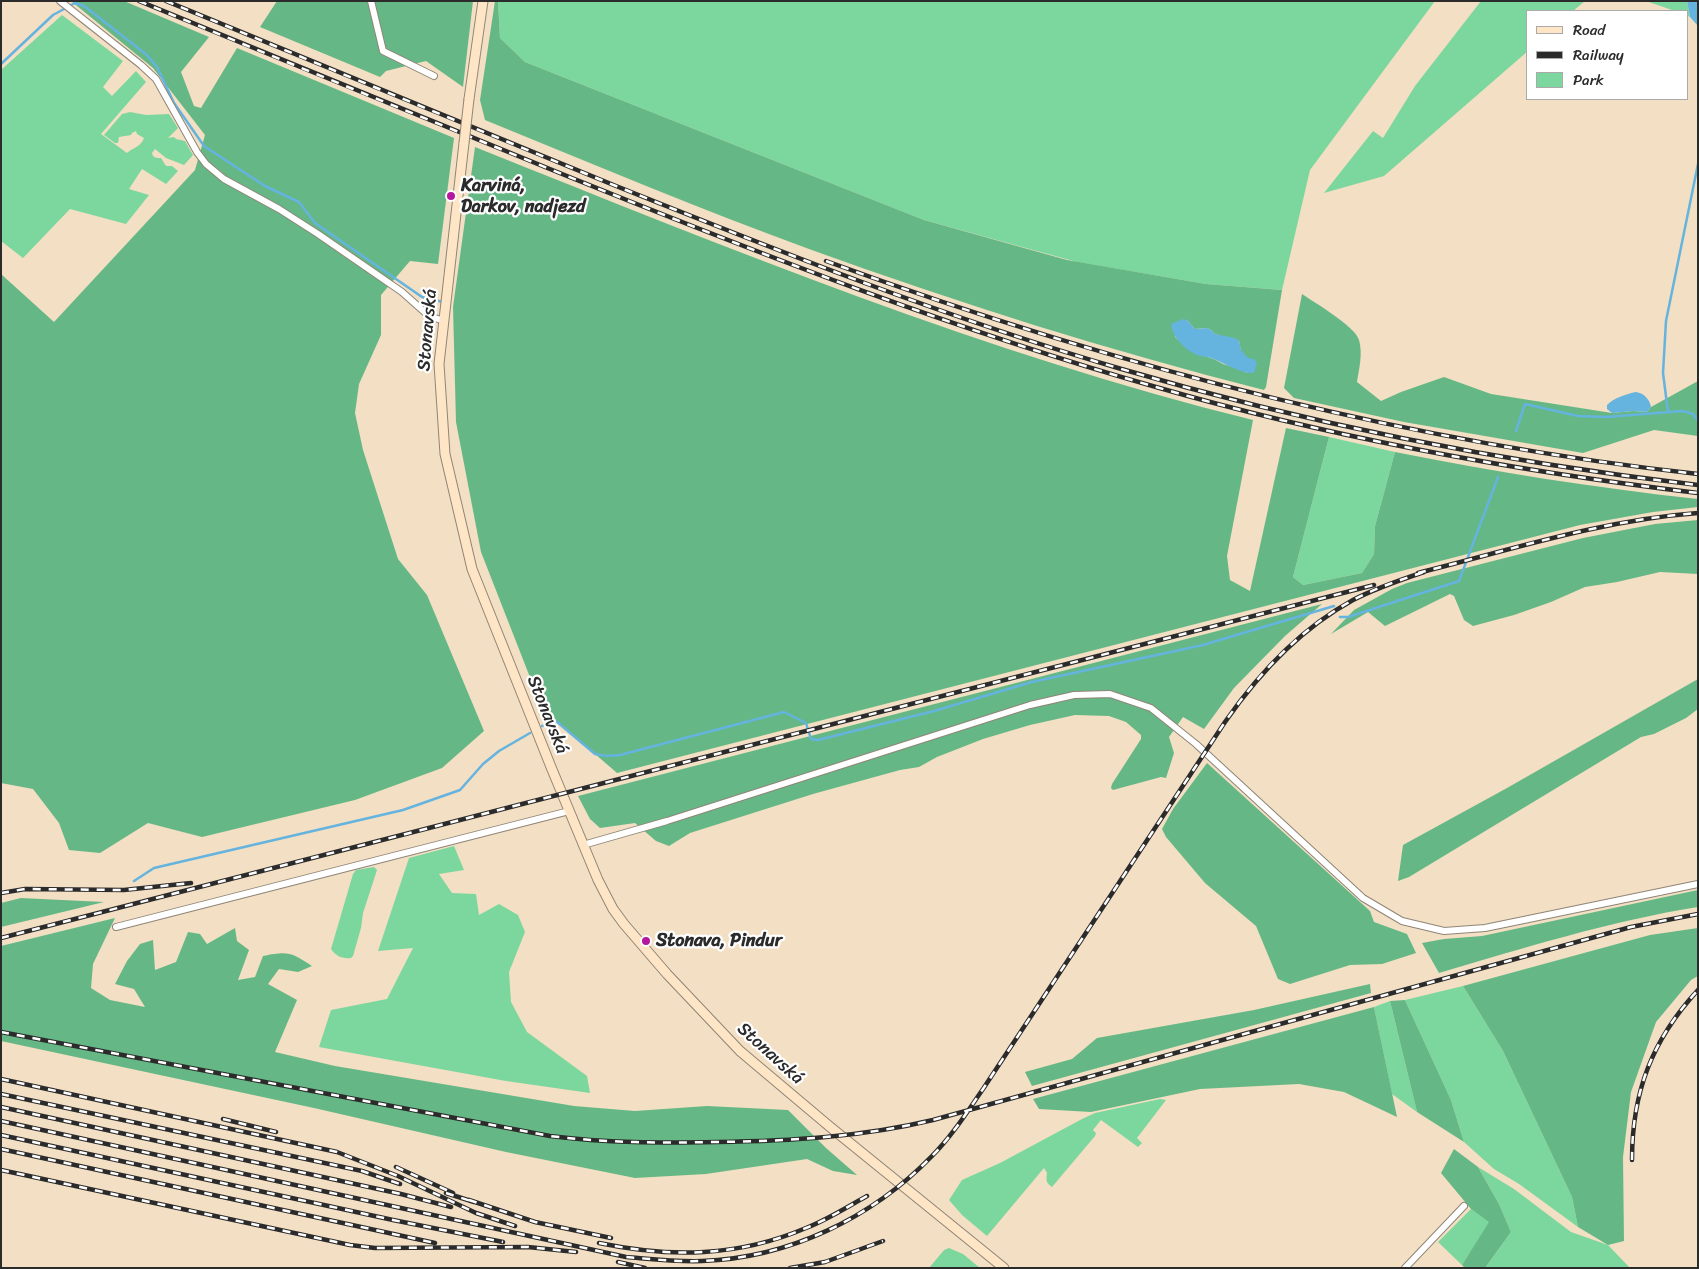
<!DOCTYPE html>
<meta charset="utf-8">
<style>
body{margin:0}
#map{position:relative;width:1699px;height:1269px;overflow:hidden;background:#f3dfc3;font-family:Sriracha,sans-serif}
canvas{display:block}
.frame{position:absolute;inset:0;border:2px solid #2b2b2b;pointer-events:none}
.legend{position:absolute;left:1526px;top:10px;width:162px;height:90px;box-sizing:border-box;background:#fff;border:1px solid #aaa;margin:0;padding:6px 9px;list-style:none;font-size:15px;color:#2b2b2b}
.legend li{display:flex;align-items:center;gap:10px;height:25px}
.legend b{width:25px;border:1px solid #aaa}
</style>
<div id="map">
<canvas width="1699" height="1269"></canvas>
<div class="frame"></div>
<ul class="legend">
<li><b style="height:6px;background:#fee5c5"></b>Road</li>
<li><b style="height:6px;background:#2b2b2b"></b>Railway</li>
<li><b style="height:14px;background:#7cd79e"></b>Park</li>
</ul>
</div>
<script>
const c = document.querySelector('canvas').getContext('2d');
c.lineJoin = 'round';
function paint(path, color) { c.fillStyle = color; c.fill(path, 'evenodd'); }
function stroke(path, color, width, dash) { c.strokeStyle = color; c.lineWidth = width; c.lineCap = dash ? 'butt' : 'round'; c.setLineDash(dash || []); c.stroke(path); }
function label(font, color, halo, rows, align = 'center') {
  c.font = font + ' Sriracha,sans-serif'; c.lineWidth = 4.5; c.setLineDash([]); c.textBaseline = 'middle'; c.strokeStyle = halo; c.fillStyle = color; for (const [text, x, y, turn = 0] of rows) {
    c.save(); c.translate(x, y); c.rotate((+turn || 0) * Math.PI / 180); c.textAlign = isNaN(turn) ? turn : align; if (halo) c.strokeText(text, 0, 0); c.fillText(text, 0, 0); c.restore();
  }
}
paint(new Path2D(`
 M498,1H1435L1310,170L1282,290L1206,284L1077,262L924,220L525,62L500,38Z
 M1481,1H1585L1573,11H1528V51L1384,176L1324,193L1373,131L1383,138L1415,86Z
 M1646,1H1687L1690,17L1688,16V11H1675Z
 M62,15L123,61L103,87L112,96L136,71L146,82L101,134L127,153C132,148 141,147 144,138L137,134L136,131L132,133L131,135L119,137L118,143H115L104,135L122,114L130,112L146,115L169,114L178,128L168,138L174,137L176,139L185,141L193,155L184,165L166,158L155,149L152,153C153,158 157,158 161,158L166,166H172L178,171L166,184L142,169L129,189L149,195L126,224L70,209L23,258L1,241V70Z
 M1329,437L1395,452L1375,526L1374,554L1362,573L1303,585L1293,577Z
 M454,846L464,870L439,874L452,893L476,894L479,915L499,904L518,915L525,932L509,972L511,1002L527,1032L587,1076L590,1093L506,1081L319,1047L331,1010L387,999L413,948L378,951L409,858Z
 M374,867L377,870L363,913L361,928L353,956L351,958C342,959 336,956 331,949L353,874L356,870Z
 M1463,986L1503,1051L1572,1197L1578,1227L1519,1184L1494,1169L1464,1142L1451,1100L1405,1000Z
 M1390,1001L1417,1112L1392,1094L1374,1007Z
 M1160,1099L1166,1100L1137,1138L1142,1143L1138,1147L1101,1120L1093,1130L1096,1133L1095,1136L1052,1187C1046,1183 1046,1180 1047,1173L1044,1168L987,1236L962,1215L949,1200L962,1180L1000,1163L1082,1119L1095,1113Z
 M1478,1167L1514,1189L1571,1232L1608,1245L1630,1268H1485L1511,1232L1499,1204Z
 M1471,1209L1490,1222L1462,1265L1438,1242Z
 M949,1248L963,1254L980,1268H929L944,1250Z`), '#7cd79e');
paint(new Path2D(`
 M71,1H124L209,37L181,72L194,106L201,108L237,48L454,138L438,264L410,261L381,295V335L359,384L355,413L363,450L398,559L427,595L484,731L442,768L355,800L202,837L148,823L100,853L69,850L59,823L33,789L1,783V274L54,322L195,170L205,135L153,68Z
 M277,1H473L463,87L426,61L386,71L380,77L260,27Z
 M495,1H498L500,38L525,62L924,220L1067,260L1206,284L1282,290L1266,387L1264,390C1110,351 958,303 809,249C700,209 592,164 485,120L480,100ZM1187,320L1195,329L1207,328L1211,330L1215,334L1239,341L1241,351L1248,359L1247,373L1239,369L1223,364L1214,359L1194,353L1175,337Z
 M475,147C730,249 985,354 1253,420L1227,556L1230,580L1250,591L1286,428L1329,437L1293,577L1303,585L1362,573L1374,554L1375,526L1395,452C1495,472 1596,488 1698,499V507L1653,512L1580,525L617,773L542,708L481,552L456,422L453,307Z
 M1302,294C1315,303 1355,326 1359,340C1363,354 1359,369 1357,382L1381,401L1401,392L1444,377L1491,394L1612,413L1633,411L1647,412L1651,407L1698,381V436L1654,430L1583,453L1404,422L1294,398L1284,388Z
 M1698,520V574L1660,572L1617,582L1585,587L1551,602L1514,615L1473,626L1464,620L1454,596L1450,594L1385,626L1368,612L1331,634L1354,610L1392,589L1407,583L1583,538L1655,524Z
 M1322,604L1285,636L1234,688L1204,729L1183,717L1169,737L1174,753L1166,778L1161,777L1113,790L1111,788L1112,784L1141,739V735L1126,722L1109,716L1075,715L1030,725L983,739L937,757L919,767L900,770L813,794L690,833L669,846L656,841L635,823L600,828L590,819L578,796Z
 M1698,679V709L1686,718L1654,734L1641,737L1409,877L1398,881L1403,845L1507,788Z
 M1207,763L1370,911L1374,922L1407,934L1416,953L1382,964L1350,965L1290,984L1278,979L1256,926L1205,883L1166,837L1162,829L1173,809Z
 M1698,890V907C1610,921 1524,948 1439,973L1422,943L1444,939L1482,936Z
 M21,898L104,902L1,927V903Z
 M115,918L93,964L91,988L110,1000L145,1007L134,989L115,984L127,961L140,944L153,940L155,970L176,962L188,932L200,934L207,944L235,928L237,941L249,950L238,980L255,977L263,956C288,951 291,952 312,966L298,972L279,969L268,984L297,1000L275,1052L335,1066L574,1106L635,1111L707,1106L788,1110L826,1148L857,1175L833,1171L807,1159L706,1174L635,1178L506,1152L314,1108L1,1041V946Z
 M1698,928V976L1691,980L1656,1022L1631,1092L1623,1157L1624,1241L1608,1245L1578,1227L1572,1197L1503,1051L1463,986L1650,935Z
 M1370,984L1371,993L1032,1086L1025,1072L1072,1059L1097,1038L1254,1010Z
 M1405,1000L1451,1100L1464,1142L1417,1112L1390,1001Z
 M1374,1007L1397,1117L1344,1092L1299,1084L1200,1089L1091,1112L1039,1109L1033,1099Z
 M1454,1149L1478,1167L1499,1204L1511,1232L1485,1268H1465L1462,1265L1489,1222L1471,1209L1441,1173Z`), '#65b885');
paint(new Path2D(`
 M1687,1H1698V26L1690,17Z
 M1183,319L1187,320L1195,329L1207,328L1211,330L1215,334L1235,338L1239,341L1241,350L1248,358L1254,359L1257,363L1254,373C1241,374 1226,364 1214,359C1208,356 1200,357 1195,354C1183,348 1172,336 1171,324Z
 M1636,392C1644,393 1650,400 1651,407L1647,412L1633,411L1612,413L1607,409V405C1614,398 1626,394 1636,392Z`), '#65b3df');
stroke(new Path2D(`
 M1,64L53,15L75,3L84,6L147,55L157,67L174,103L204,146L265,186L299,202L315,223L422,297L443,302
 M1668,412L1663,373L1666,321L1698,164
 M1516,431L1525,404L1578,416L1606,417L1683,411L1693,414L1698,421
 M1340,617H1348L1459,581L1498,477
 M542,726L556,721L595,754L607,756L620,755L784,712L806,723L811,739L818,740L934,711L1032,682L1203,645L1334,606
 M134,881L154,868L403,810L460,790L483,764L499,751L530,733`), '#65b3df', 2.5);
const street = new Path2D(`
 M60,1L141,65L156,79L197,152L206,164L224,179L279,209L318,234L402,292L429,316L444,321
 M371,1L383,51L434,76
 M583,845L667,821L1030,705L1074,695L1110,694L1151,708L1196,744L1363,898L1402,921L1444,931L1485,928L1698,884
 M116,927L569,811
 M1405,1268L1464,1206`);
const secondary = new Path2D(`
 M469,99L483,1
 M464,143L439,364L445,454L472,569L551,767L598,880L613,909L624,924L667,974L740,1051L829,1126L1004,1268`);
stroke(street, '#8f8577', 8);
stroke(secondary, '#8f8577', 11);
stroke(street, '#fff', 6);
stroke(secondary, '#fee5c5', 9);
const rail = new Path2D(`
 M139,1C281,60 424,118 567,176C760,254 955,330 1156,387C1333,438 1515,471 1698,493
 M166,1C316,63 466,125 616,186C781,252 947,318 1118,368C1308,424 1502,462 1698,485
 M826,261C1108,364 1399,441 1698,474
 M1418,573C1510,550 1602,520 1698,513
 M1,893L25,889L124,890L191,883
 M1,938L1374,585
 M1,1032L550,1136C607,1143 660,1143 717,1142C790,1141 862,1137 933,1120L1631,927L1698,914
 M1,1079L337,1152L398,1176L476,1213L515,1226
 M1,1094L362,1171L400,1184
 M1,1107L401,1194L451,1207
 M223,1119L276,1132
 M1,1121L626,1257C651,1259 677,1262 702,1261C789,1258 872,1218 932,1156C952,1136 967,1112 983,1089L1225,722C1259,673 1300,629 1353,600C1376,588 1400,580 1424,572
 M1,1135L393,1220L503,1242
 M1,1149L435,1243
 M1632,1160C1632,1092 1652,1040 1698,990
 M396,1167L453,1193
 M1,1170L350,1245L375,1248L528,1247L576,1252
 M446,1193L474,1202
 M469,1200L535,1222L611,1238
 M599,1243C671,1258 738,1257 806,1228C827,1220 847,1207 867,1196
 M618,1262L645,1268
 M790,1268L825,1262L883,1241`);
stroke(rail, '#2b2b2b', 4.5);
stroke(rail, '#fff', 2.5, [8]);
const secondaryBridge = new Path2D(`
 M464,143L469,99`);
stroke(secondaryBridge, '#8f8577', 11, []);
stroke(secondaryBridge, '#fee5c5', 9);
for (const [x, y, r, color] of [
 [451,196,5,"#b5179e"],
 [646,941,5,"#b5179e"]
]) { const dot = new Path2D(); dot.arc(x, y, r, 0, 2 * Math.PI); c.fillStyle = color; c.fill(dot); stroke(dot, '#fff', 2); }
label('bold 18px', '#2b2b2b', '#fff', [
 ["Karviná,",461,186],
 ["Darkov, nadjezd",461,207],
 ["Stonava, Pindur",656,941]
], 'left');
label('18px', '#2b2b2b', '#fff', [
 ["Stonavská",428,330,-85],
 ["Stonavská",547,715,68],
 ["Stonavská",770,1054,42]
]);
</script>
